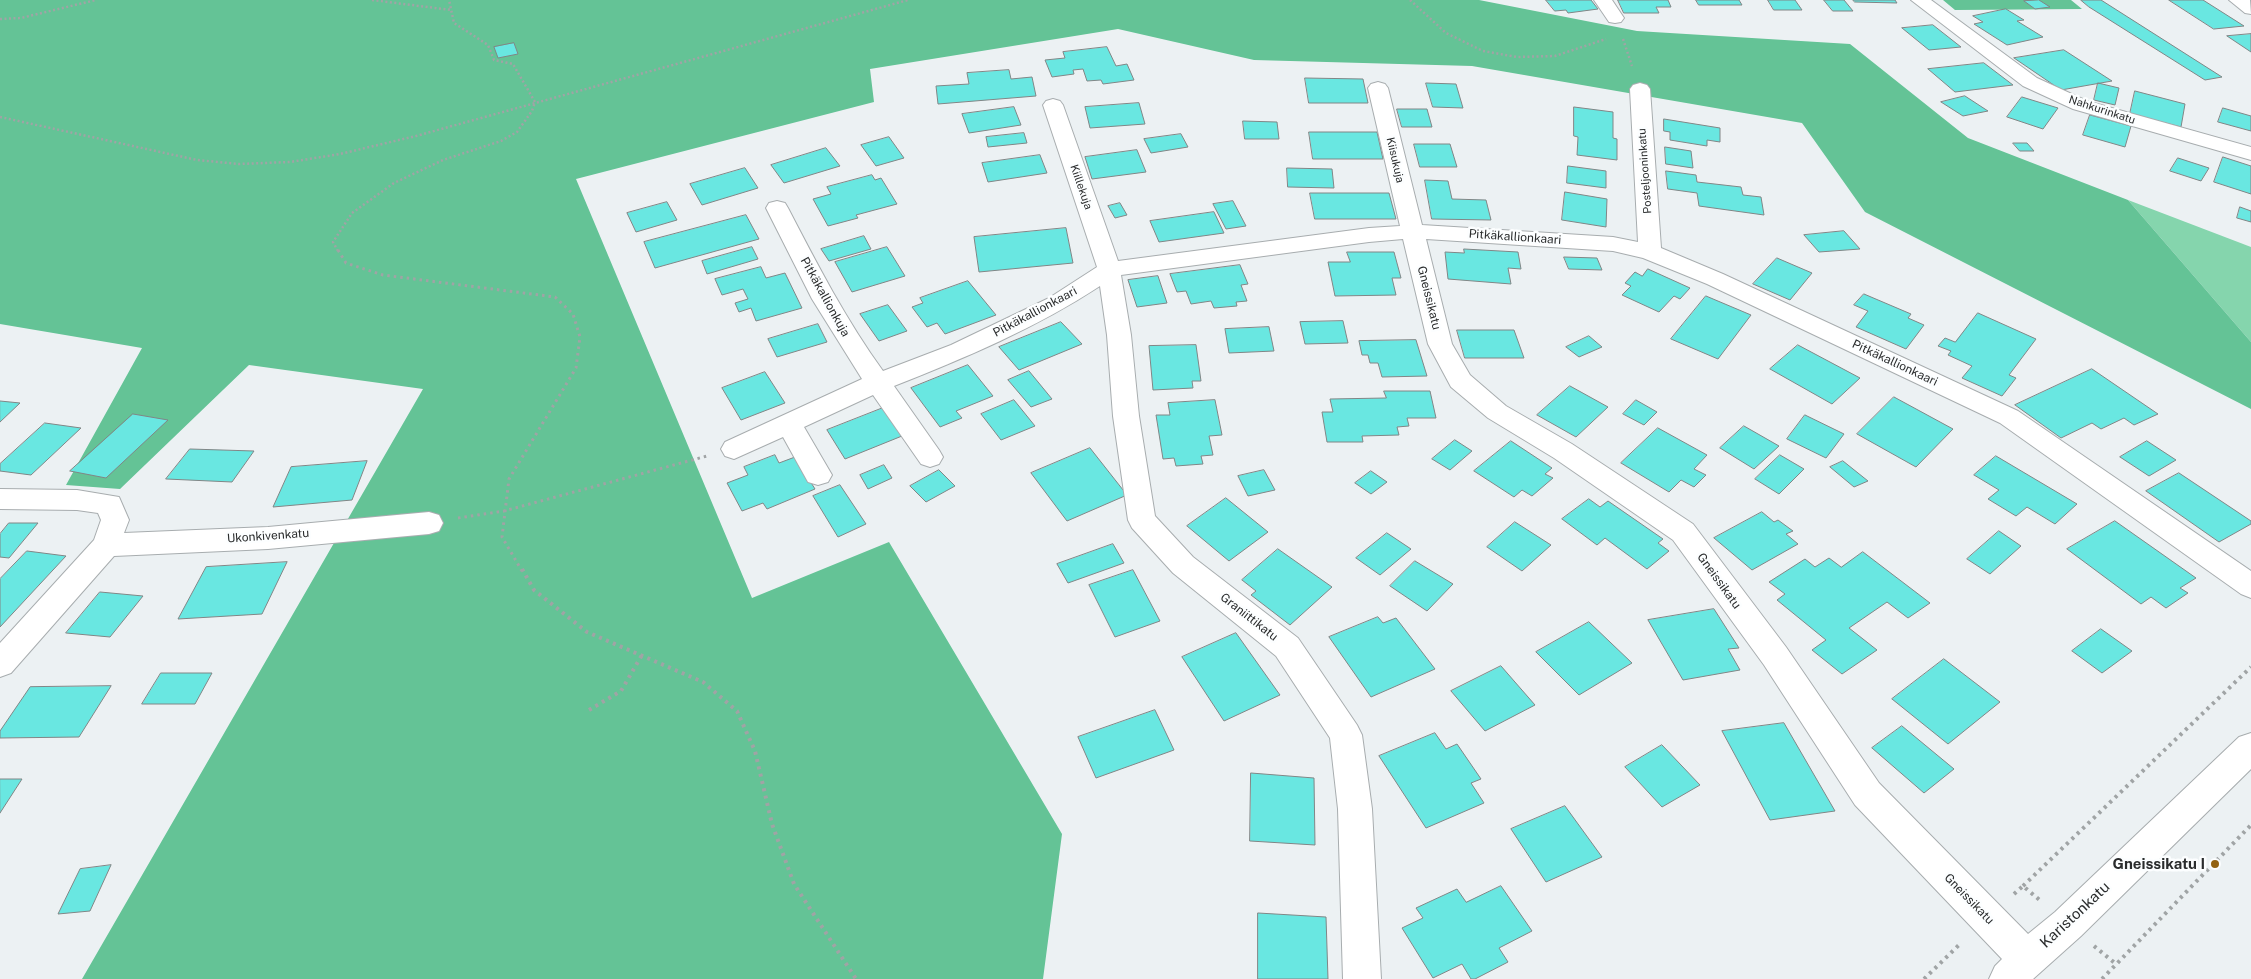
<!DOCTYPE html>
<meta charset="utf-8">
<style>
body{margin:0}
canvas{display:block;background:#ecf1f3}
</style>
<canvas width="2251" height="979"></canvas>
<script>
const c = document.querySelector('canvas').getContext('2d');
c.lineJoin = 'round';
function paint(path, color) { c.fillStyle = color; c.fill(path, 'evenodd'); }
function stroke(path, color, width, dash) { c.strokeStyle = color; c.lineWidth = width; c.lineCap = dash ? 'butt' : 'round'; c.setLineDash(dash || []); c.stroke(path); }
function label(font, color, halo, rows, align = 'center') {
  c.font = font + ' "Public Sans",sans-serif'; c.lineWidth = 5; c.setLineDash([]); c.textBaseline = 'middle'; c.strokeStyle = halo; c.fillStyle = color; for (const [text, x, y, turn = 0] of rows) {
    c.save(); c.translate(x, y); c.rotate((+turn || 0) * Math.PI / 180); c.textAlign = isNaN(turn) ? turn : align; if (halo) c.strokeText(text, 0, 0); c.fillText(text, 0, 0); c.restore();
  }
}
paint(new Path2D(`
 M2128,200L2251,247V342Z`), '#85d5ad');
paint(new Path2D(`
 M0,0H1479L1637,31L1850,44L1968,138L2128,200L2251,342V409L1865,212L1802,123L1472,66L1254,60L1118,29L870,69L874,102L576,179L752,598L889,542L1062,834L1043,979H82L423,389L249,365L120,489L66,485L142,348L0,324Z
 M1943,0H2071L2082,9L1955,10Z`), '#64c396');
const building = new Path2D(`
 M1546,0H1591L1598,9L1568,13L1566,10L1555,11Z
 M1618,0H1668L1671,7H1656L1659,13H1624Z
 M1696,0H1739L1742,5H1699Z
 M1768,0H1795L1802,10H1774Z
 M1824,0H1844L1853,11H1833Z
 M1853,0H1895L1897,3L1855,2Z
 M2039,0L2050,7L2035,9L2024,1Z
 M2081,0H2101L2222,77L2205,80L2089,7Z
 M2169,0H2203L2244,26L2214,29Z
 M2006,9L2024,20L2017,21L2043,37L2007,45L1974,24L1983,22L1973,16Z
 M1933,25L1961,47L1929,50L1902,28Z
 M2251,34V52L2227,36Z
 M514,43L518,54L498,58L494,47Z
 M1107,47L1116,66L1127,64L1134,80L1103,84L1101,80L1087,81L1083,69L1073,70L1074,74L1052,77L1045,60L1065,58L1063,52Z
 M2064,50L2112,81L2061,90L2014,58Z
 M1984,63L2013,85L1955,92L1928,69Z
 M1009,70L1011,79L1032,77L1036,96L938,104L936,86L969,84L967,73Z
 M1305,78L1363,79L1368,103H1309Z
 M1426,83L1456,84L1463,108L1433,107Z
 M2098,83L2119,88L2115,105L2094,100Z
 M2135,91L2185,104L2181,127L2130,114Z
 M1965,96L1988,111L1963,116L1941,102Z
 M2022,97L2058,108L2043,129L2007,117Z
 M1139,103L1145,124L1090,128L1085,107Z
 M1014,107L1021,125L969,133L962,114Z
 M1574,107L1613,112V138L1617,139V160L1577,155L1578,137L1574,136Z
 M2223,108L2251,116V131L2218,122Z
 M1397,109H1427L1432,127H1402Z
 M2090,115L2131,126L2125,147L2083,135Z
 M1664,119L1720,128V142L1707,140V146L1670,140V132L1664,131Z
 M1243,121L1277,122L1279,139H1245Z
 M1309,132H1377L1383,159H1313Z
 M1024,133L1027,143L988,147L986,137Z
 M1181,134L1188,147L1151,153L1144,139Z
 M889,137L904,158L876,166L861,145Z
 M2013,143H2027L2034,151H2020Z
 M1414,144H1450L1457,167H1420Z
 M1665,147L1691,151L1693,168L1666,164Z
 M826,148L840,166L784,183L771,165Z
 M1137,150L1146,172L1092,179L1085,157Z
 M1040,155L1047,173L988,182L982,163Z
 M2223,157L2251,166V194L2214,182Z
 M2178,158L2209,168L2201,181L2170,171Z
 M1568,166L1606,171V188L1567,183Z
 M745,168L758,188L702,205L690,184Z
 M1287,168L1332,169L1334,188L1288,187Z
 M1666,171L1696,175L1697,182L1741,187L1743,195L1761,197L1764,215L1699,206L1697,193L1668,189Z
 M872,175L875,180L881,178L897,204L856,215L858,218L828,226L813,199L831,194L827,187Z
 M1425,180L1448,181L1452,199L1486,200L1491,220L1432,219Z
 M1565,192L1607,199L1606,227L1562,220Z
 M1310,193H1389L1396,219H1315Z
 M1233,201L1246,226L1226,229L1213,204Z
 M667,202L677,220L636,232L627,213Z
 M1120,203L1127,215L1115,218L1108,206Z
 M2240,207L2251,211V222L2237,218Z
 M1214,212L1224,233L1159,242L1150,221Z
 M746,215L759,239L655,268L644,242Z
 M1066,228L1073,263L979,272L974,237Z
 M1844,231L1860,249L1819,252L1804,235Z
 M864,236L871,249L829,261L821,249Z
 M752,247L758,259L707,274L702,261Z
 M887,247L905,276L852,292L835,262Z
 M1464,249L1518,252L1521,269L1508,268L1511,284L1448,279L1445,252L1464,253Z
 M1347,252H1394L1401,278H1392L1396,295L1335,296L1328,262H1350Z
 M1564,257L1597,258L1602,270L1569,269Z
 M1777,258L1812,273L1790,300L1753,284Z
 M1240,265L1248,284L1241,285L1247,301L1236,302L1237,306L1214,308L1211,301L1191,304L1186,291L1177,292L1170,274Z
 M761,267L766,278L785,273L802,308L756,321L751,308L739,312L735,303L748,299L743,289L722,295L715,279Z
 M1648,269L1690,288L1680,299L1674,296L1659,312L1622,295L1631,286L1625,283L1635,272L1642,276Z
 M1158,276L1167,303L1137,307L1128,280Z
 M968,281L996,315L945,334L937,323L927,327L912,307L923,303L920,298Z
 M1864,294L1911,314L1908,318L1924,325L1906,349L1856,327L1868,311L1854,305Z
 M1706,296L1751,315L1718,359L1671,339Z
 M888,305L907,331L879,341L860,314Z
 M1978,313L2036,339L2009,375L2016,378L2002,396L1962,378L1972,366L1948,355L1951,351L1938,346L1945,338L1955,342Z
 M1343,321L1348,343L1305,344L1300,322Z
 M1061,322L1082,344L1019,370L999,347Z
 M818,324L827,342L777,357L768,339Z
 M1269,327L1274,351L1229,353L1225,329Z
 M1457,330H1514L1524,358H1465Z
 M1589,336L1602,347L1579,357L1566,347Z
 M1416,340L1427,376L1382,377L1378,363H1370L1368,355H1362L1359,341Z
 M1196,345L1201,381H1192L1193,388L1153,390L1149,346Z
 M1798,345L1860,378L1832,404L1770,369Z
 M968,365L993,396L956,411L962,418L940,427L911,388Z
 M2092,369L2158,414L2134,425L2124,418L2101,429L2092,423L2061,438L2015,405Z
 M1029,371L1052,399L1031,407L1008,380Z
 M765,372L785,403L741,420L722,388Z
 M1570,386L1608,407L1576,437L1537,415Z
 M1384,391H1430L1436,418H1407L1409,426L1397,427L1399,435L1362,436L1363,442H1327L1322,412H1333L1330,399L1386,398Z
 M1894,397L1953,429L1916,467L1857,434Z
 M1014,400L1035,426L1001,440L981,414Z
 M1215,400L1222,435L1209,436L1213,455L1201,456L1203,464L1176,466L1174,458L1163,459L1156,415H1170L1168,403Z
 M1636,400L1657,412L1644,425L1623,414Z
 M0,401L20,403L0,422Z
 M883,408L902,436L845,459L827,430Z
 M133,414L168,420L106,478L70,471Z
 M1805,415L1844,434L1826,458L1787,439Z
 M45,423L81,428L31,475L0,471V464Z
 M1744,426L1779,446L1754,469L1720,448Z
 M1658,428L1707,455L1694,469L1706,475L1694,487L1681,480L1669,492L1621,463Z
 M1455,440L1472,451L1450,470L1432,459Z
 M1511,441L1552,468L1545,474L1553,478L1532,496L1522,490L1514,497L1474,471Z
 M2147,441L2176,460L2149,476L2120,457Z
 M1090,448L1127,495L1067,521L1031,473Z
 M190,449L254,451L232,482L166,479Z
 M775,455L779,463L795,457L815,489L767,509L763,503L742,511L727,483L748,475L744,467Z
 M1780,455L1804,469L1779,494L1755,479Z
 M1996,456L2077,504L2055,524L2027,507L2016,516L1988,499L1999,490L1974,475Z
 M367,461L352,500L273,507L291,467Z
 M1843,461L1868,481L1854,487L1830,467Z
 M884,465L892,478L868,489L860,475Z
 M939,470L955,486L926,502L910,486Z
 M1264,470L1275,490L1248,496L1238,476Z
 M1371,471L1387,482L1371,494L1355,483Z
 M2179,473L2251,521V524L2219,542L2146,491Z
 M840,485L866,524L838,537L813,496Z
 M1226,498L1268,532L1229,561L1187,526Z
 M1589,499L1600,507L1608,501L1663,539L1658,543L1669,551L1647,569L1605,538L1597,545L1562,519Z
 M1762,512L1774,522L1778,520L1793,531L1786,534L1798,544L1752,570L1714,538Z
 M2115,521L2196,578L2180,588L2188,593L2166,608L2151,597L2141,604L2067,549Z
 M1515,522L1551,545L1522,571L1487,547Z
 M9,523H38L9,558L0,557V534Z
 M1999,531L2021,546L1990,574L1967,559Z
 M1387,533L1411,549L1380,575L1356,558Z
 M1113,544L1124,563L1068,583L1057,564Z
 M1278,549L1332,587L1290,625L1251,595L1256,591L1242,580Z
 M27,551L66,556L0,627V579Z
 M1863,552L1930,603L1908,618L1887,602L1849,628L1877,650L1842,674L1812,650L1826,640L1777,600L1785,594L1769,582L1805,559L1815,567L1829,558L1841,567Z
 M1415,561L1453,584L1427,611L1390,586Z
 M287,562L262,614L178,619L206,567Z
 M1133,570L1160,621L1115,637L1089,585Z
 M100,592L143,596L110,637L66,633Z
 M1714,609L1739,648L1728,649L1740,670L1683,680L1648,620Z
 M1378,617L1383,623L1396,618L1435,669L1371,697L1329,637Z
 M1589,622L1632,663L1579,695L1536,652Z
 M2101,629L2132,651L2102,673L2072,651Z
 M1236,633L1280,695L1224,721L1182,657Z
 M1944,659L2000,702L1948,744L1892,699Z
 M1501,666L1535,705L1485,731L1451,691Z
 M161,673H212L195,704H142Z
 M111,686L79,737L0,738V731L30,687Z
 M1155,710L1174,750L1096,778L1078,737Z
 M1784,723L1835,811L1770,820L1722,731Z
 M1902,726L1954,769L1924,793L1872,748Z
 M1435,733L1446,749L1457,744L1481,779L1471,783L1484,803L1426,828L1379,756Z
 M1662,745L1700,785L1662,807L1625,767Z
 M1251,773L1314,778L1315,845L1250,841Z
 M0,779H22L0,813Z
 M1565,806L1602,857L1546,882L1511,829Z
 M111,865L90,911L58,914L80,869Z
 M1501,886L1532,931L1499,948L1508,962L1475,979H1471L1462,964L1433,978L1402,928L1423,918L1416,908L1457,889L1466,902Z
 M1258,913L1326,917L1328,979H1258Z`);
paint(building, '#69e7e1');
stroke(building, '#818686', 1);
const minor = new Path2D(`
 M1594,0H1612L1624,18L1621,22L1615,23L1609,22Z
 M1911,0H1931L2037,78L2087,101L2251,147V160L2073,109L2023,86Z
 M2229,0H2250L2251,14L2245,13Z
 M1378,82L1385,84L1388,88L1422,225L1613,237L1638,242L1630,89L1633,85L1640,83L1647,85L1650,89L1661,248L1723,274L2018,411L2251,571V598L2241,594L2000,423L1707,284L1643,258L1613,251L1426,239L1452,344L1470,375L1506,406L1572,444L1693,524L1786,647L1879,783L2028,934L2055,912L2239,737L2251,733V769L2081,936L2033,979H1989L1995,966L2002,959L1855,805L1764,665L1673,540L1554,458L1488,418L1451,387L1428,344L1403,239L1369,242L1121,275L1131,335L1139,416L1155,516L1193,557L1298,638L1357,725L1362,735L1372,809L1381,979H1343L1338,809L1330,738L1276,656L1173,573L1132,528L1128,520L1113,416L1107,335L1100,286C1036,328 965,358 894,386L939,450L943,457L939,464L930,467L921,464L873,395L804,427L832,475L828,482L818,485L808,482L783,437L734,459L725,456L721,449L725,442L862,379L812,299L766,208L769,203L777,201L785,203L788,208C817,264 846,320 883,371L951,345L1049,298L1097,267L1043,105L1046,101L1053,99L1060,101L1063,105L1118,261L1369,228L1400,226L1368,88L1371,84Z
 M0,489L77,490L119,497L129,520L124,533L268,527L429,512L439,515L443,523L439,531L429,534L268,549L114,556L11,673L0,677V643L94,540L101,520L98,513L77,510L0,509Z`);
stroke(minor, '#a8adaf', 2);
stroke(new Path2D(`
 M372,0L451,10
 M1410,0L1446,33L1483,51L1517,57L1555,56L1606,39
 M0,19L21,18L96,0
 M1623,39L1632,66
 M0,117L197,160L239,164L290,162L340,154L416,136L908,0
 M338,251L333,242L352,213L394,183L443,160L501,141L517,132L532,111L535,102L513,64L494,60L488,45L454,23L449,0`), '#a0a4a5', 2.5, [2, 2.5]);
stroke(new Path2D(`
 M338,250L346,263L383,275L555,297L573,314L580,337L576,368L509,479L502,537L522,571
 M458,518L504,511L707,456`), '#a0a4a5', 3, [2.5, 4]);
stroke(new Path2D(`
 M522,569L534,590L587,632L703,682L737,711L755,751L772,824L794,884L856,979
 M589,710L621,691L642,655
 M2023,886L2251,667
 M2014,894L2023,886L2042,902
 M2094,946L2116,964
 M1924,979L1961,943
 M2102,979L2251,825`), '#a0a4a5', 4, [3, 4.5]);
paint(minor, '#fff');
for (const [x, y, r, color] of [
 [2215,864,5,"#936212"]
]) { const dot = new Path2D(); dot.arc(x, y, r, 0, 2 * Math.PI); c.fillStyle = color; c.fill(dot); stroke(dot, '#fcfeff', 2); }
label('11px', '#2a2c2d', '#fcfeff', [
 ["Nahkurinkatu",2102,110,18],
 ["Kiisukuja",1395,160,77],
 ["Posteljooninkatu",1645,171,-94],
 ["Kiillekuja",1081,187,71]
]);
label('12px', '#2a2c2d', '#fcfeff', [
 ["Pitkäkallionkaari",1515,237,4],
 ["Pitkäkallionkuja",825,297,61],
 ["Gneissikatu",1429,298,76],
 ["Pitkäkallionkaari",1035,312,-28],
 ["Pitkäkallionkaari",1895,363,25],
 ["Ukonkivenkatu",268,536,-4],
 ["Gneissikatu",1719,581,54],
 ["Graniittikatu",1249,617,38],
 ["Gneissikatu",1969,899,46]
]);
label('bold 15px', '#2a2c2d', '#fcfeff', [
 ["Gneissikatu I",2205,864]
], 'right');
label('15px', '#2a2c2d', '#fcfeff', [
 ["Karistonkatu",2075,915,-43]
]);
</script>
